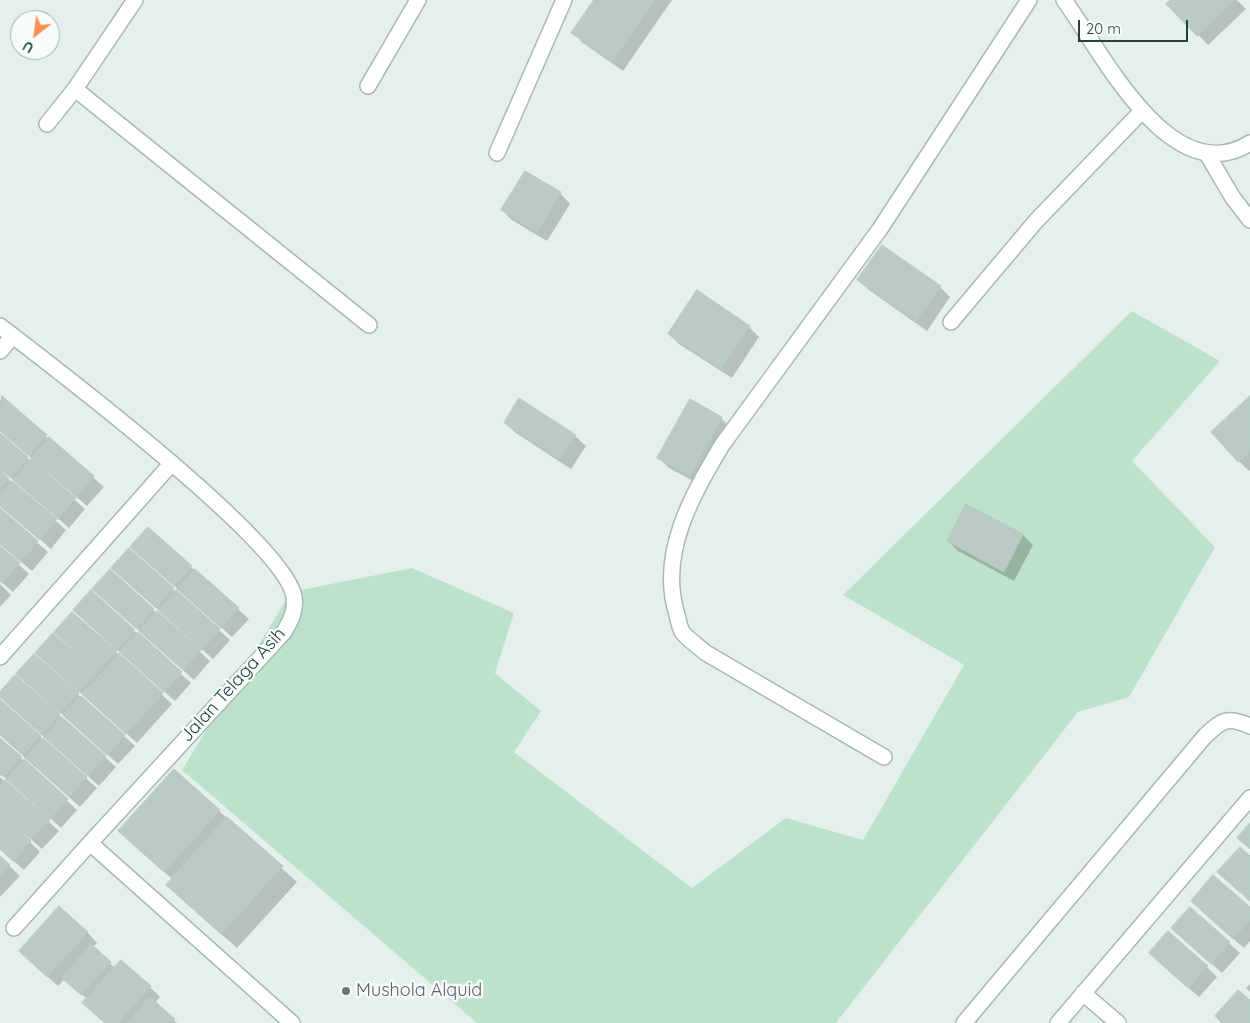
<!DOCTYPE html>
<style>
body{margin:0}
#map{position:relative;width:1250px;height:1023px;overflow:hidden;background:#e5f0ec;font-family:Quicksand,sans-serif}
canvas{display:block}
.north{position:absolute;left:10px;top:10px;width:50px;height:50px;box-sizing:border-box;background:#f7fbf9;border:1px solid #a2b2ae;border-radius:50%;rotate:210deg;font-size:14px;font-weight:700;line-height:20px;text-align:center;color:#22443e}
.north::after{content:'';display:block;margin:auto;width:18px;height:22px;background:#fd9056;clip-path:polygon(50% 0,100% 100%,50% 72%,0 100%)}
.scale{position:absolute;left:1078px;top:20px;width:110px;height:22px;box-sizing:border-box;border:2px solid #22443e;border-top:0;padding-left:6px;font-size:15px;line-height:18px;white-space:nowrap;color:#22443e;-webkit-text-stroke:4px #f7fbf9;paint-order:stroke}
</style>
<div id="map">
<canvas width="1250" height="1023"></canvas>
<div class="north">U</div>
<div class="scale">20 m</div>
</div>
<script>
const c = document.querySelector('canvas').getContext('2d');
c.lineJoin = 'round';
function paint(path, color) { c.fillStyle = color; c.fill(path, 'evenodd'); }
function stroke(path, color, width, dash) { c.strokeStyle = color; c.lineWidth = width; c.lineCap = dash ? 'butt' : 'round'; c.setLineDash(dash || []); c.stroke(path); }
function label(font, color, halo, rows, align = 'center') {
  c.font = font + ' Quicksand,sans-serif'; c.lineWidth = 5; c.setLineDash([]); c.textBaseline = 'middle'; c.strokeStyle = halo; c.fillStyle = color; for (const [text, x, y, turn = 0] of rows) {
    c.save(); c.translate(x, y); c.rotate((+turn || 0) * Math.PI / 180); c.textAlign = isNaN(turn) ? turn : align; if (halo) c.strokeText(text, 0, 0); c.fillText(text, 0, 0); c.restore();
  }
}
paint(new Path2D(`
 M1132,311L1220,361L1132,461L1215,547L1129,697L1078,712L836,1023H477L182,770L291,592L412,568L514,613L495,673L541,711L514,752L692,888L786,818L863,840L964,665L843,595Z`), '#bde2cb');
paint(new Path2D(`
 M596,0H672L623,71L583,43L573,33Z
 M1172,0H1237L1246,9L1208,45L1168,4Z
 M560,193L570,204L547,241L512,220L502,210Z
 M859,280L940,287L950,297L927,331L869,290Z
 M749,327L759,337L732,378L679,344L669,334Z
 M2,398L104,487L87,506L0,431V401Z
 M1250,398V470L1249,471L1239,461Z
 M721,418L731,428L701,485L669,468L659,458Z
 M505,423L575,436L586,446L571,469L516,433Z
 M0,434L85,509L69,528L0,469Z
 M0,472L66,530L51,549L0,505Z
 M967,506L1023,535L1033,545L1014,581L958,551L948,541Z
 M0,510L48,552L32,571L0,544Z
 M148,529L249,619L232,637L142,557Z
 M0,547L29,574L13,592L0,581Z
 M129,550L230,640L213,659L123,578Z
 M110,571L210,661L194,680L104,599Z
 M0,584L11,595L0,607Z
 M91,592L191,683L175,701L85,621Z
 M73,613L172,704L137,743L47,663L74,649Z
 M34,655L135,746L118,764L28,684Z
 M0,694L59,715L116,767L99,786L9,705Z
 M0,701L97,788L80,807L0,735Z
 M0,739L77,810L61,828L0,773Z
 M0,777L59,831L42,849L24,833L23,835L40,852L24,870L0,849Z
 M219,811L297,882L237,948L183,900L172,879L130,841Z
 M0,857L20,876L0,897Z
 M1190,909L1240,953L1222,973L1182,938Z
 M1250,909V941L1244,948L1202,911Z
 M87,932L97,943L93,947L115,968L150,987L160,997L155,1003L177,1023H105L87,999L65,979L58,986L31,962Z
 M1160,963L1207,967L1217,977L1199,997Z
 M1250,984V992L1246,988Z`), '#0003');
const building = new Path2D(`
 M594,0H655L612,61L571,33Z
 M1171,0H1234L1197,36L1166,4Z
 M525,171L561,192L537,232L501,210Z
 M882,245L941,286L916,321L857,280Z
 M697,290L750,326L721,369L668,334Z
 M2,396L47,435L29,456L0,431Z
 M1250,396V451L1238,462L1211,432Z
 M519,398L576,435L560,459L504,423Z
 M690,399L722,417L690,476L657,458Z
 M0,433L28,457L11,478L0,469Z
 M49,437L94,476L77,497L31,458Z
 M31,459L76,498L58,518L13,480Z
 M0,470L9,479L0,490Z
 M12,481L57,519L40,540L0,506V494Z
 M966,504L1023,534L1004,572L947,541Z
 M0,508L38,541L21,562L0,544Z
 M148,527L192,566L174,586L130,547Z
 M0,546L20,563L2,583L0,581Z
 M129,548L174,588L156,608L111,568Z
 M110,569L154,609L137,629L92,589Z
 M195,569L239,608L221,628L177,589Z
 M91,590L135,630L117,650L73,610Z
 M176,590L220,629L202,650L158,610Z
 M157,611L201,650L183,670L139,631Z
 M72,612L117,651L98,672L54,632Z
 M138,632L182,672L164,692L120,652Z
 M53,633L98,672L79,692L35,653Z
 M119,653L163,693L145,713L101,674Z
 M34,654L79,693L60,713L16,674Z
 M100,674L145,714L126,734L82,694Z
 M15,675L60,714L42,735L0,697V692Z
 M81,696L125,735L107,755L63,715Z
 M0,699L41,736L23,755L0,735Z
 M62,717L106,756L88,776L44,737Z
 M0,738L22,757L4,777L0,774Z
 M43,738L87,777L70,797L25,758Z
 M24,759L68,799L50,819L6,779Z
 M174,769L220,810L164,872L118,831Z
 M5,780L50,820L31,839L0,812V785Z
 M0,813L31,841L13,861L0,849Z
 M227,817L283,866L221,934L166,885Z
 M1250,823V849L1237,838Z
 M1240,847L1250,856V901L1217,872Z
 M0,856L10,865L0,876Z
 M1213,875L1250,907V920L1233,939L1191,901Z
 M59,906L88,932L47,977L19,951Z
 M1190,907L1230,942L1211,964L1171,928Z
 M1168,931L1208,966L1188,988L1149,953Z
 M91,944L111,962L81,995L62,978Z
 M121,960L151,986L118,1023H105L82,1003Z
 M1238,990L1250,1000V1023H1222L1215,1016Z
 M150,997L175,1019L172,1023H127Z`);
paint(building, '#bacbc6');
stroke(building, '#b7cac4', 1);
const minor = new Path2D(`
 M368,86L418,0
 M75,89L369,325
 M47,124L75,89L135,0
 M497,153L564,0
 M1207,154L1233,198L1250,220
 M951,322L1036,221L1141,112
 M0,326C52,366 286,543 294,597C296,611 291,620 284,632L90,843L292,1023
 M0,351L13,336
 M0,657L172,463
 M884,757L706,653C699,647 689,640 683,633C679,628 678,617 676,611C659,552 693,494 722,445L880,229L1029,0
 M14,928L90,843
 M1083,993L1118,1023
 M964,1023L1205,736C1222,720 1227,716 1250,726
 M1058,1023L1250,798`);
const tertiary = new Path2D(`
 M1064,0C1101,50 1170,193 1250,143`);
stroke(minor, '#a7b9b4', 18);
stroke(tertiary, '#a7b9b4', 18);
stroke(minor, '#fff', 15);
stroke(tertiary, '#fff', 15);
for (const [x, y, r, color] of [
 [346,991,5,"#6b7280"]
]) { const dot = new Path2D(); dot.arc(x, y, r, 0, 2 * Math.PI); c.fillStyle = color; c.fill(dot); stroke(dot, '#f7fbf9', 2); }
label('18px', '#22443e', '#f7fbf9', [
 ["Jalan Telaga Asih",233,685,-48]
]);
label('18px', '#5b616d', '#f7fbf9', [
 ["Mushola Alquid",356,991]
], 'left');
</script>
